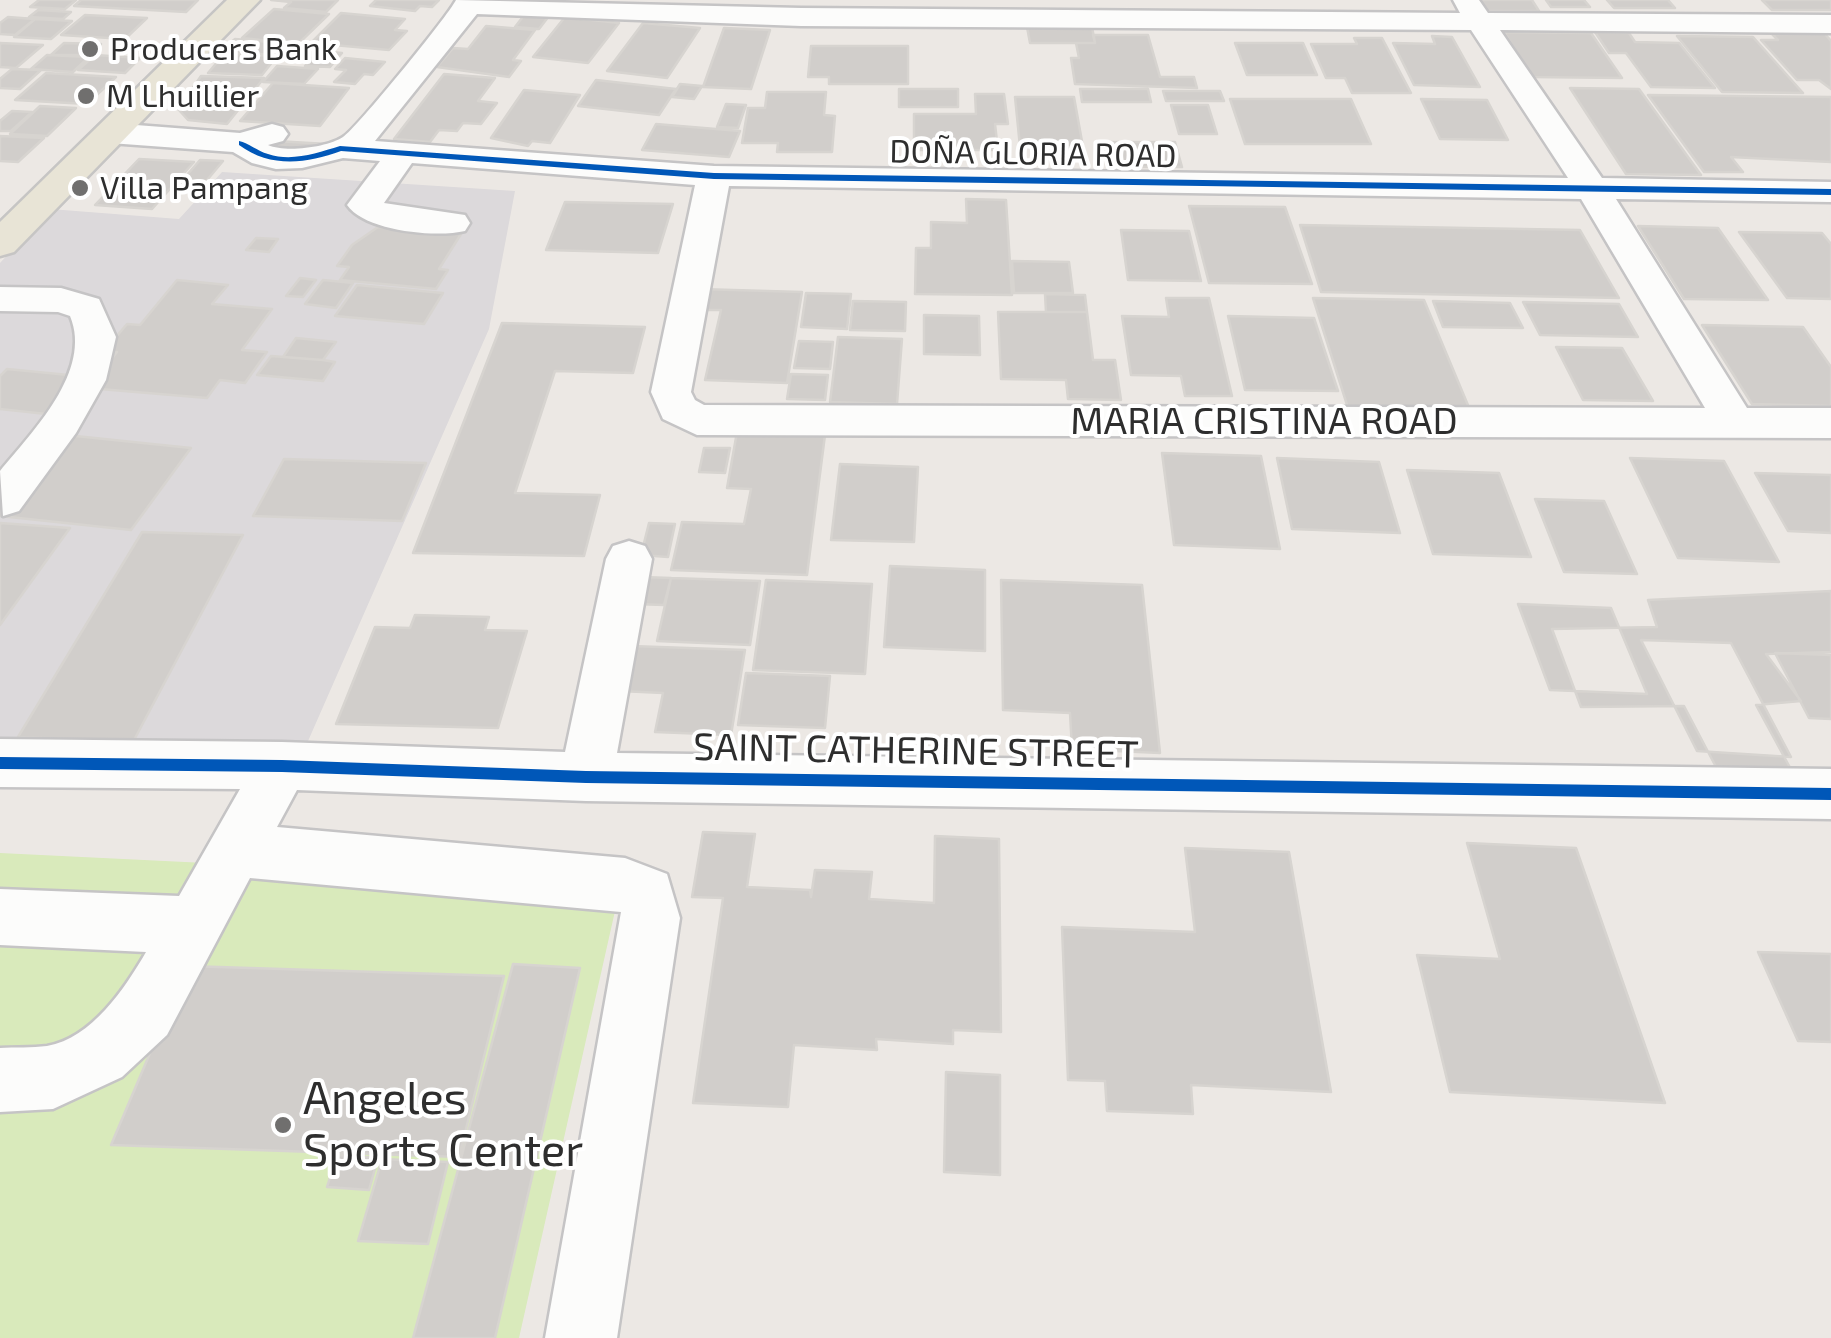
<!DOCTYPE html>
<meta charset="utf-8">
<style>
body{margin:0}
canvas{display:block;background:#ece8e4}
</style>
<canvas width="1831" height="1338"></canvas>
<script>
const c = document.querySelector('canvas').getContext('2d');
c.lineJoin = 'round';
function paint(path, color) { c.fillStyle = color; c.fill(path, 'evenodd'); }
function stroke(path, color, width, dash) { c.strokeStyle = color; c.lineWidth = width; c.lineCap = dash ? 'butt' : 'round'; c.setLineDash(dash || []); c.stroke(path); }
function label(font, color, halo, rows, align = 'center') {
  c.font = font + ' "Exo 2",sans-serif'; c.lineWidth = 8; c.setLineDash([]); c.textBaseline = 'middle'; c.strokeStyle = halo; c.fillStyle = color; for (const [text, x, y, turn = 0] of rows) {
    c.save(); c.translate(x, y); c.rotate((+turn || 0) * Math.PI / 180); c.textAlign = isNaN(turn) ? turn : align; if (halo) c.strokeText(text, 0, 0); c.fillText(text, 0, 0); c.restore();
  }
}
paint(new Path2D(`
 M222,172L515,191L489,329L301,757L0,759V263L50,209L179,219Z`), '#dcd9db');
paint(new Path2D(`
 M0,853L288,867L615,911L519,1338H0Z`), '#d9eabb');
const building = new Path2D(`
 M39,0H76L65,9L30,7Z
 M81,0H198L186,12L74,6Z
 M271,0H338L326,12L284,8L291,2Z
 M376,0H439L432,7L420,6L415,11L370,6Z
 M1473,0H1532L1539,11H1480Z
 M1546,0H1584L1590,7H1551Z
 M1607,0H1668L1675,8H1614Z
 M1762,0H1831V10H1772Z
 M274,9L329,14L298,44L242,38Z
 M38,10L71,12L63,19L29,17Z
 M341,13L405,19L395,30L407,31L389,50L311,43Z
 M525,14L549,16L539,29L515,27Z
 M85,15L147,18L125,39L61,35Z
 M8,17L35,19L15,35L0,34V23Z
 M565,17L619,23L588,63L533,57Z
 M35,19L72,21L51,39L14,37Z
 M643,23L700,28L667,78L607,71Z
 M486,26L535,30L513,60L521,61L509,77L437,67L453,48L468,49Z
 M1027,27H1092L1095,43H1030Z
 M724,28L770,30L751,89L703,87Z
 M1504,32L1591,33L1622,78L1531,77Z
 M1595,32L1629,33L1635,42L1679,43L1715,88L1651,87L1626,53H1609Z
 M1772,34H1825L1831,41V89L1819,80H1797L1761,40H1778Z
 M1093,35H1148L1160,77H1194L1197,88L1075,84L1071,58H1079L1076,43H1095Z
 M1432,36L1452,37L1480,87L1414,85L1393,43L1435,44Z
 M1677,36L1753,37L1803,93L1722,92Z
 M1354,38H1382L1411,93H1352L1345,78H1326L1311,44H1357Z
 M235,39L282,43L269,55L221,50Z
 M0,43L43,45L16,68L0,67Z
 M64,43L101,44L90,55H51Z
 M1235,43H1303L1317,75H1247Z
 M811,46H908V84H829V77H808Z
 M318,51L342,53L330,67L305,66Z
 M224,54L277,56L262,75L208,73Z
 M47,55L89,57L73,72L31,69Z
 M95,55L140,58L125,73L78,70Z
 M345,58L385,62L373,75L364,74L355,84L334,82L346,70L335,69Z
 M277,66L318,69L304,84L263,82Z
 M12,69L41,70L20,89L0,88V79Z
 M46,73L116,77L87,104L15,100Z
 M444,74L495,78L478,101L497,103L481,124L463,123L457,131L439,130L430,142L394,139Z
 M201,76L264,78L227,124L188,120L178,109Z
 M596,80L676,89L659,115L578,106Z
 M273,83L349,88L320,126L240,121Z
 M680,84L702,86L694,99L672,97Z
 M1570,88L1639,89L1701,175L1626,174Z
 M899,89H958V107H899Z
 M1080,89H1148L1151,102H1082Z
 M524,90L580,95L550,143L532,141L528,146L491,138Z
 M1163,91H1220L1224,101H1166Z
 M767,92H826L824,115L835,116L832,152H777L778,143H742L748,108H765Z
 M975,94H1004L1008,124H995L998,150H914V114H976Z
 M1648,95L1831,97V162L1731,157L1743,172H1704Z
 M1015,97H1074L1083,147H1020Z
 M1230,99H1351L1371,144H1245Z
 M1421,99L1487,100L1508,140L1440,139Z
 M726,104L746,105L738,128L717,127Z
 M1171,105H1208L1217,134H1179Z
 M40,106L76,108L47,136L10,134Z
 M12,111L32,112L11,131H0V121Z
 M656,124L740,131L729,157L642,150Z
 M0,136L44,138L18,162L0,161Z
 M275,141L328,144L320,155L266,152Z
 M1103,142H1175L1182,167H1108Z
 M139,159L194,162L152,209L95,205Z
 M200,160L223,161L197,192L173,191Z
 M966,199L1006,200L1012,295L915,294L916,248H931V222L967,223Z
 M565,202L673,204L658,253L546,250Z
 M1189,206L1285,207L1312,284L1209,283Z
 M1300,225L1580,230L1619,298L1321,292Z
 M1638,226L1718,228L1768,300L1684,299Z
 M378,227L461,234L439,269L448,270L436,289L340,280L349,267L337,266L352,245Z
 M1121,230L1189,231L1201,281L1128,280Z
 M1739,232L1822,233L1831,244V299L1787,298Z
 M256,238L278,239L269,252L246,250Z
 M1012,261L1069,262L1073,293H1014Z
 M300,278L316,280L303,297L286,296Z
 M177,280L228,285L212,304L272,309L242,350L267,352L245,383L220,380L207,398L88,388L117,352L104,351L127,324L140,325Z
 M323,280L353,283L336,308L305,304Z
 M357,285L443,293L424,324L335,316Z
 M699,289L802,292L787,383L705,380L721,310H694Z
 M806,293L851,294L847,329L801,327Z
 M1045,294L1085,295L1087,312H1046Z
 M1166,298H1209L1232,396H1185L1181,376L1131,375L1122,316L1169,317Z
 M1313,298L1424,300L1470,410L1348,408Z
 M853,301L906,302L905,331L850,330Z
 M1433,301L1510,303L1523,328L1443,327Z
 M1523,302L1619,304L1638,337L1540,335Z
 M998,312H1087L1093,360H1115L1121,400L1068,399L1066,380L1001,379Z
 M924,315L979,316L980,355L924,354Z
 M1228,316L1314,318L1338,391L1245,390Z
 M502,323L645,327L633,373L555,371L515,493L600,495L584,556L413,553Z
 M1702,325L1803,327L1831,367V406L1752,404Z
 M838,337L902,339L897,404L830,402Z
 M296,338L336,342L323,360L283,357Z
 M799,341L833,342L830,369L794,368Z
 M1556,347L1622,348L1653,401L1583,400Z
 M271,356L323,360L335,362L323,381L257,375Z
 M7,369L79,376L46,414L0,409V376Z
 M791,374L828,375L825,400L787,399Z
 M737,432L825,435L807,575L671,570L682,522L744,524L751,489L727,488Z
 M66,435L191,448L131,530L0,516Z
 M704,448H730L725,473L699,472Z
 M1162,453L1261,456L1280,549L1174,545Z
 M1277,458L1379,462L1400,533L1292,529Z
 M1630,458L1724,461L1779,562L1678,558Z
 M284,459L426,463L402,521L253,516Z
 M840,464L918,467L914,542L831,540Z
 M1407,470L1499,473L1531,557L1433,554Z
 M1755,473L1831,475V533L1788,531Z
 M1535,499L1604,501L1637,574L1564,572Z
 M0,523L70,528L0,625Z
 M649,523L675,524L668,557L641,555Z
 M142,532L243,535L133,742L18,737Z
 M890,566L985,570V651L884,647Z
 M642,577L671,578L664,605L635,604Z
 M671,578L760,581L750,645L657,641Z
 M766,580L872,584L865,674L753,670Z
 M1001,580L1142,585L1160,753L1072,749L1070,713L1003,710Z
 M1831,591V652L1766,654L1801,701L1756,705L1794,775L1716,767L1684,706L1581,707L1552,629L1657,627L1648,600Z
 M1518,604L1611,608L1647,694L1550,690Z
 M415,615L489,617L485,630L527,631L498,728L336,724L375,627L410,628Z
 M1641,640L1731,643L1791,757L1697,751Z
 M631,646L745,650L731,735L655,732L663,693L620,691Z
 M1775,653L1831,655V719L1809,718Z
 M746,673L830,676L825,728L738,725Z
 M703,832L755,834L747,887L810,890L811,897L815,870L872,872L869,899L934,903L935,836L999,839L1001,1032L953,1030V1044L876,1039L877,1050L794,1045L788,1107L693,1103L723,898L692,897Z
 M1467,843L1576,848L1665,1103L1450,1092L1417,955L1500,959Z
 M1185,848L1289,852L1331,1092L1191,1085L1193,1114L1107,1111L1105,1081L1068,1080L1062,927L1195,932Z
 M1758,952L1831,954V1042L1798,1041Z
 M513,964L580,968L495,1338H413Z
 M187,966L504,976L459,1157L111,1145Z
 M946,1072L1000,1075V1175L944,1172Z
 M337,1155L378,1158L369,1190L327,1187Z
 M382,1159L448,1162L428,1244L358,1241Z`);
paint(building, '#d1cecb');
stroke(building, '#d7d4d0', 2.5);
const minor = new Path2D(`
 M456,0L801,8L1460,13L1453,0H1479L1488,13L1831,15V33L1500,30L1602,178L1831,182V202L1616,199L1747,408H1831V438L697,435L663,419L651,392L695,185L412,163L384,203L465,215L470,223L465,231C435,238 365,231 347,205L380,161L343,158L302,168L276,169L252,163L233,152L110,143L99,140L94,133L99,126L110,123L240,133L272,124L283,127L288,134L283,141L268,145C286,153 328,147 343,137C356,129 448,16 456,0ZM477,14L801,26L1471,30L1568,178L714,166L375,141ZM729,186L1581,199L1705,408L704,405L695,400L691,392Z
 M0,287L61,288L99,299L116,337L106,380L76,433L19,511L3,516L0,471C32,432 93,371 70,316L58,312L0,311Z
 M629,541L645,546L652,559L617,753L1831,769V819L586,801L297,790L277,827L625,858L667,874L680,918L617,1338H545L621,912L250,878L167,1035L122,1077L53,1109L0,1112V1048C15,1047 32,1048 47,1046C92,1038 125,988 146,952L0,945V889L179,896L240,789L0,787V739L282,742L565,752L606,559L613,546Z`);
const major = new Path2D(`
 M227,0H260L14,252L0,256V222Z`);
stroke(minor, '#c5c4c5', 5);
stroke(major, '#c6c5c4', 5);
paint(minor, '#fcfcfb');
paint(major, '#e8e4d6');
paint(new Path2D(`
 M239,141C249,143 257,151 268,154C292,162 317,153 340,146L714,173L1831,189V195L714,179L341,151C306,164 270,168 239,145Z
 M0,757L282,760L586,771L1831,788V800L586,783L282,772L0,769Z`), '#0057b8');
for (const [x, y, r, color] of [
 [90,49,10,"#706f6e"],
 [86,96,10,"#706f6e"],
 [80,188,10,"#706f6e"],
 [283,1125,10,"#706f6e"]
]) { const dot = new Path2D(); dot.arc(x, y, r, 0, 2 * Math.PI); c.fillStyle = color; c.fill(dot); stroke(dot, '#fff', 4); }
label('32px', '#2e2e2e', '#fff', [
 ["Producers Bank",110,49],
 ["M Lhuillier",106,96],
 ["Villa Pampang",100,188]
], 'left');
label('32px', '#2e2e2e', '#fff', [
 ["DOÑA GLORIA ROAD",1033,154,1]
]);
label('38px', '#2e2e2e', '#fff', [
 ["MARIA CRISTINA ROAD",1264,421],
 ["SAINT CATHERINE STREET",916,751,1]
]);
label('45px', '#2e2e2e', '#fff', [
 ["Angeles",303,1099],
 ["Sports Center",303,1151]
], 'left');
</script>
